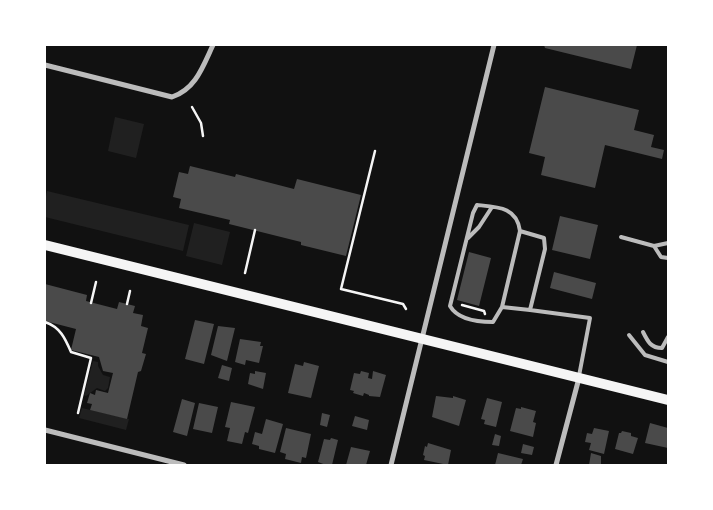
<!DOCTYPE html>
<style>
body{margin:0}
#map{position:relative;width:713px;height:510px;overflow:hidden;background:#111;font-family:Poppins,sans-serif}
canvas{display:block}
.frame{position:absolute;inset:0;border:46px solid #fff;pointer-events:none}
</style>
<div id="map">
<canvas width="713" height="510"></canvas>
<div class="frame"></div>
</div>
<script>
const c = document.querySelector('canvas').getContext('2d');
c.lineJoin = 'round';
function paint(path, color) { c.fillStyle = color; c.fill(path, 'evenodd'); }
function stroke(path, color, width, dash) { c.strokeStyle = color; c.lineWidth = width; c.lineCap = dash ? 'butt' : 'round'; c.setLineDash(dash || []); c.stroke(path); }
paint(new Path2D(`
 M115,117L144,124L136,158L108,151Z
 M47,191L189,225L183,251L45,217V201Z
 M194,223L230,232L222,265L186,256Z
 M93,361L98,362V366L103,375L110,377L108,388L105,391L97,388L86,396L84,395Z
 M82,408L129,419L126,430L79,418Z`), '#202020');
paint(new Path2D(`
 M544,45H637L631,69L545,48Z
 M545,87L639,110L634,130L654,135L651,147L664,150L662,159L605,145L595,188L541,175L545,157L529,153Z
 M190,166L235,177L236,174L294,189L297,179L361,195L346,256L301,245V242L229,224L230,220L179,208L181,199L173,197L179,172L188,174Z
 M560,216L598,225L590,259L552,250Z
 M469,252L491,258L479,306L457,300Z
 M554,272L596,283L592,299L550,288Z
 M45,284L87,295L86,301L117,309L119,302L135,306L133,313L143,315L141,326L148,328L142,353L146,354L141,371L138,372L127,419L90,410L92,404L87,403L90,393L95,395L96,390L108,393L113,373L103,371L99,357L71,350L76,329L45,321Z
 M195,320L214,324L204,364L185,359Z
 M218,326L235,328L227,361L211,355Z
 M240,339L261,342L260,346H263L259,363L246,360L245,365L235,362Z
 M304,362L319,366L311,398L288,393L295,364L303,366Z
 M222,365L232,368L229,381L218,378Z
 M255,371L266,373L263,389L248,384L250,373L255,374Z
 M361,371L369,373L368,378L372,379L373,371L386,375L380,397L369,396V395L364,393L363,396L353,393L354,391L350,390L354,373L360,374Z
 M436,396L453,398V396L466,400L459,426L432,417Z
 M487,398L502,402L496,427L484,424L485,420L481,419Z
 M182,399L195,403L187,436L173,432Z
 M231,402L255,407L248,433L245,432L242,444L227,441L230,428L225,427Z
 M199,403L218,407L212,433L193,429Z
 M521,407L536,411L533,422L536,423L533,437L510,431L516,408L521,409Z
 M322,413L330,415L327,427L320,425Z
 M355,416L369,420L367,430L352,426Z
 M266,419L283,424L275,453L259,449V446L252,444L255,432L262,434Z
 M650,423L668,428V448L645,443Z
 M286,428L311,434L306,458L302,457L301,463L285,459L286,454L280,452Z
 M594,428L609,431L604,454L589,450L591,443L585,442L587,433L592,434Z
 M622,431L631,433V436L638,438L633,454L615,449L619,433H621Z
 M495,434L501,436L499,446L492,445Z
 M331,438L338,440L332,465H326L318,462L324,439L330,440Z
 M428,443L451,450L448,465L424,460L425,456L423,455L425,446L427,447Z
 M523,444L534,447L532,455L521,453Z
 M351,447L370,451L366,465H346Z
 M498,453L523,459L521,465H495Z
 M591,453L601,456V465H589Z`), '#4a4a4a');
stroke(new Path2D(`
 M192,107L201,123L203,136
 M375,151L341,289L403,304L406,309
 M245,273L255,230
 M91,303L96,282
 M127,304L130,291
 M462,305L484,311L485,314
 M45,322C60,327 65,338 71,352L91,358L78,413`), '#f5f5f5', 2.5);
stroke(new Path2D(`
 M621,237L654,246L668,243
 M468,238L479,227L492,207
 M654,246L661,257L668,258
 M502,307L493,322C477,322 458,320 450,306L473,213L477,205C498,207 517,207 520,231
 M530,310L502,307L520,231L544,238L545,249L530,310L590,318L579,376
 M643,332C648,342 651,348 662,348L668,337
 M629,335L645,355L668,362`), '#bcbcbc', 4);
stroke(new Path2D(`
 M45,65L172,97C196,89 203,66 213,45
 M45,430L184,465
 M391,465L494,45
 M556,465L579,378`), '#bcbcbc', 5);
stroke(new Path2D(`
 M45,245L668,400`), '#f5f5f5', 10);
</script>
